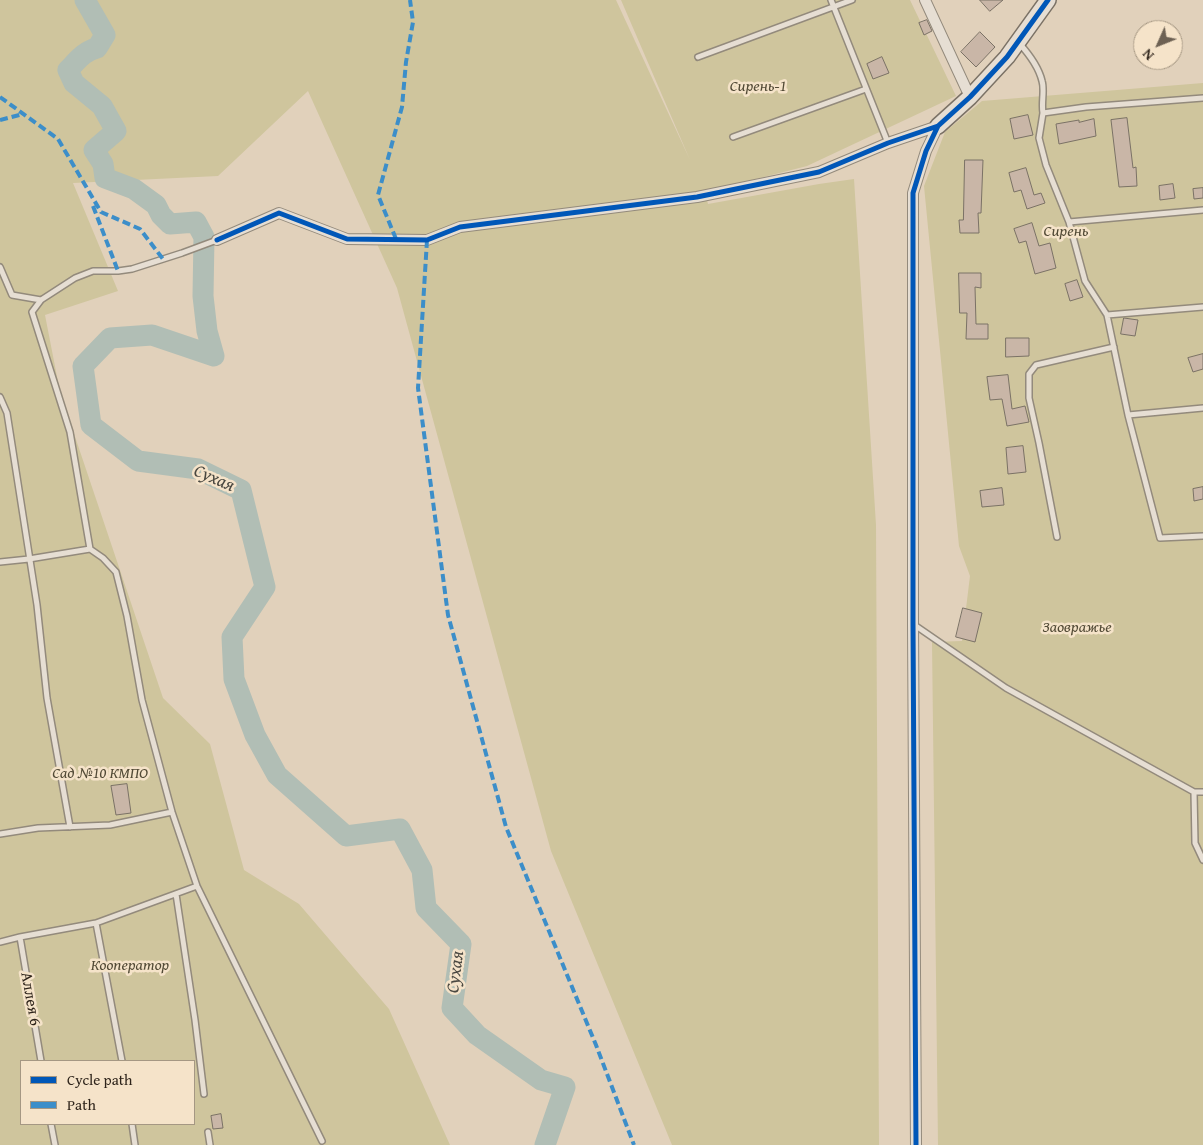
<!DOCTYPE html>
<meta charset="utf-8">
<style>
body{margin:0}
#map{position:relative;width:1203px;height:1145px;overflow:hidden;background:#e1d1bb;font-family:"Gentium Book Plus",serif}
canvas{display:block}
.legend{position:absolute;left:20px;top:1060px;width:175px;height:65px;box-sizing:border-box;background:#f5e3c9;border:1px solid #a59783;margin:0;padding:6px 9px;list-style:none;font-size:15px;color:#2e241b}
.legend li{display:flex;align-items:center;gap:10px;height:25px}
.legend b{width:25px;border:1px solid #a59783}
.north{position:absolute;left:1133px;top:20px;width:50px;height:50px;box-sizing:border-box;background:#f5e3c9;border:1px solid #a59783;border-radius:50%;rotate:226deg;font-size:14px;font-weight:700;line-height:20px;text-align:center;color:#2e241b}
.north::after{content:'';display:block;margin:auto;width:18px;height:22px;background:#6d6153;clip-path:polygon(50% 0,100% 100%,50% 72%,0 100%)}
</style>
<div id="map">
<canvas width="1203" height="1145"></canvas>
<ul class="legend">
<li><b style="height:6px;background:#0057b8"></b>Cycle path</li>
<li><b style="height:6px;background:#3c8ec9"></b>Path</li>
</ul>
<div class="north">N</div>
</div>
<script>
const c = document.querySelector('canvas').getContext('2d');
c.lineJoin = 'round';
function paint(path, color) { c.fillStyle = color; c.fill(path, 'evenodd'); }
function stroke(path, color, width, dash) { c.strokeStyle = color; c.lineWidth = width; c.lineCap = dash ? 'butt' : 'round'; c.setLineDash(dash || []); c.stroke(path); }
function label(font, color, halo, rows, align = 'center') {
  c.font = font + ' "Gentium Book Plus",serif'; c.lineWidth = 5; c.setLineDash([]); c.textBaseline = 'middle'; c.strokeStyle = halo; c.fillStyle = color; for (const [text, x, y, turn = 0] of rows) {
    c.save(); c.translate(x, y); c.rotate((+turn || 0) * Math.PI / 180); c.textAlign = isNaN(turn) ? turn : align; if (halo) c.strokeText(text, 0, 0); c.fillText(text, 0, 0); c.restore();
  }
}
paint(new Path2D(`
 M0,0H616L690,160L621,0H910L956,96L807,166L705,192L708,204L819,184L854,179L876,525L879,1145H672L551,851L397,288L308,91L218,176L73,183L118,291L45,315L60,392L163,698L210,744L244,870L299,904L389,1009L450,1145H0ZM21,1061H194V1124H21Z
 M1203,83V1145H938L932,642L962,641L970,576L959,546L924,186L945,132L982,101Z`), '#cfc59d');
stroke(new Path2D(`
 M85,0L105,35L97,48C84,51 77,61 68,70L74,83L102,106L116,131L94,150L103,164L105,178L134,189L156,205L161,215L170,224L196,222L204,237L203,296L207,331L214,356L152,335L110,338L83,366L91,425L138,461L198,469L241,490L265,587L232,637L234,679L255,735L277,775L346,836L400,829L422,870L426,908L461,944L452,1008L477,1035L541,1080L565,1087L545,1145`), '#b1beb5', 21);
const building = new Path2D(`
 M980,0H1003L990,11Z
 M927,20L932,31L924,35L919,23Z
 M980,32L995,47L976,67L961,52Z
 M882,57L889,73L873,79L867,64Z
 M1028,115L1033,135L1014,139L1010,119Z
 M1127,118L1133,168L1136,167L1137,186L1119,187L1111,120Z
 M1094,119L1096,136L1059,144L1056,124L1079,120V122Z
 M965,160H983L981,213H978L979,233H960L959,220H963Z
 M1026,168L1034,195L1041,193L1045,203L1027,209L1021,190L1014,192L1009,173Z
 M1173,184L1175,198L1160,200L1159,186Z
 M1203,188V198L1194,199L1193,189Z
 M1032,223L1039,246L1050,243L1056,268L1035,274L1026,241L1019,243L1014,229Z
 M959,273H981V288L975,287L976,324H988V339H966L967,313H960Z
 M1077,280L1083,297L1070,301L1065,284Z
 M1124,318L1138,320L1135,336L1121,334Z
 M1006,338H1029V356L1006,357Z
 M1203,354V369L1193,372L1188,358Z
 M1008,375L1012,409L1025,406L1029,422L1007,426L1002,399L990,400L987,377Z
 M1023,446L1026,472L1008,474L1006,448Z
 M1203,487V499L1194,501L1193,489Z
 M1002,488L1004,505L982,507L980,491Z
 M963,608L982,613L975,642L956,637Z
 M127,784L131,813L116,815L111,786Z
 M221,1114L223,1128L213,1129L211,1116Z`);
paint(building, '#c9b6a7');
stroke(building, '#7b7266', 1);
const lane = new Path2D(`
 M831,0L888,143
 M1019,43C1028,53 1039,68 1042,81C1045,90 1041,103 1043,113
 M698,57L852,0
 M1203,98L1086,107L1043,113L1039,138L1046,165L1069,222L1085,281L1107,315L1128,415L1160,538L1203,536
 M733,137L866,89
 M1069,222L1203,210
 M217,240L182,253L132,269L118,271H93L75,278L41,300L32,312L70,432L90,549L103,558L116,572L127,616L142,700L172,812L197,886L322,1141
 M0,267L12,295L41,300
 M1107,315L1203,307
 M0,397L7,413L37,605L47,698L70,827
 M1128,415L1203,408
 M1057,537L1039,443L1029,398V374L1036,365L1114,347
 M0,562L29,559L90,549
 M913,624L1006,688L1194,792H1203
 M1194,792L1195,843L1203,860
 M0,834L38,828L110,825L172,812
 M176,894L195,1020L204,1094
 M96,923L122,1061
 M20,937L41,1061
 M0,942L20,937L96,923L197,886
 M51,1124L55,1145
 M132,1124L135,1145
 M208,1132L210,1145`);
const street = new Path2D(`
 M925,0L970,97
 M217,240L279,213L347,239L427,240L460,227L697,197L819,172L888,143L938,126
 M916,1145L913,624V193L926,151L938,126`);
const secondary = new Path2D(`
 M938,126L970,97L1007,57L1048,0`);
stroke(lane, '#938a7c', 8);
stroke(street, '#938a7c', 12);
stroke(secondary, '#7b7266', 18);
stroke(lane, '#e6ded3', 5);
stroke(street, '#e6ded3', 10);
stroke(secondary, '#e6ded3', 15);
stroke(new Path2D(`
 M0,97L58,139L101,212L140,229L163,259
 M0,120L23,114
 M93,206L118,271
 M396,239L378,195L402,107L406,62L413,22L410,0
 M427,240L418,388L448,615L506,827L596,1045L634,1145`), '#3c8ec9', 4, [8, 4]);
stroke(new Path2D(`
 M217,240L279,213L347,239L427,240L460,227L697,197L819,172L888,143L938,126
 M916,1145L913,624V193L926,151L938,126L970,97L1007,57L1048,0`), '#0057b8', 5);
label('italic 16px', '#524a36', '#f5e3c9', [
 ["Сирень-1",758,87],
 ["Сирень",1066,232],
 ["Заовражье",1077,628],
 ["Сад №10 КМПО",100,774],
 ["Кооператор",130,966]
]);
label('16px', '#2e241b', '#f5e3c9', [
 ["Аллея 6",30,999,80]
]);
label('italic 18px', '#4a4841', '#f5e3c9', [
 ["Сухая",214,479,23],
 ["Сухая",456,972,-83]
]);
</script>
